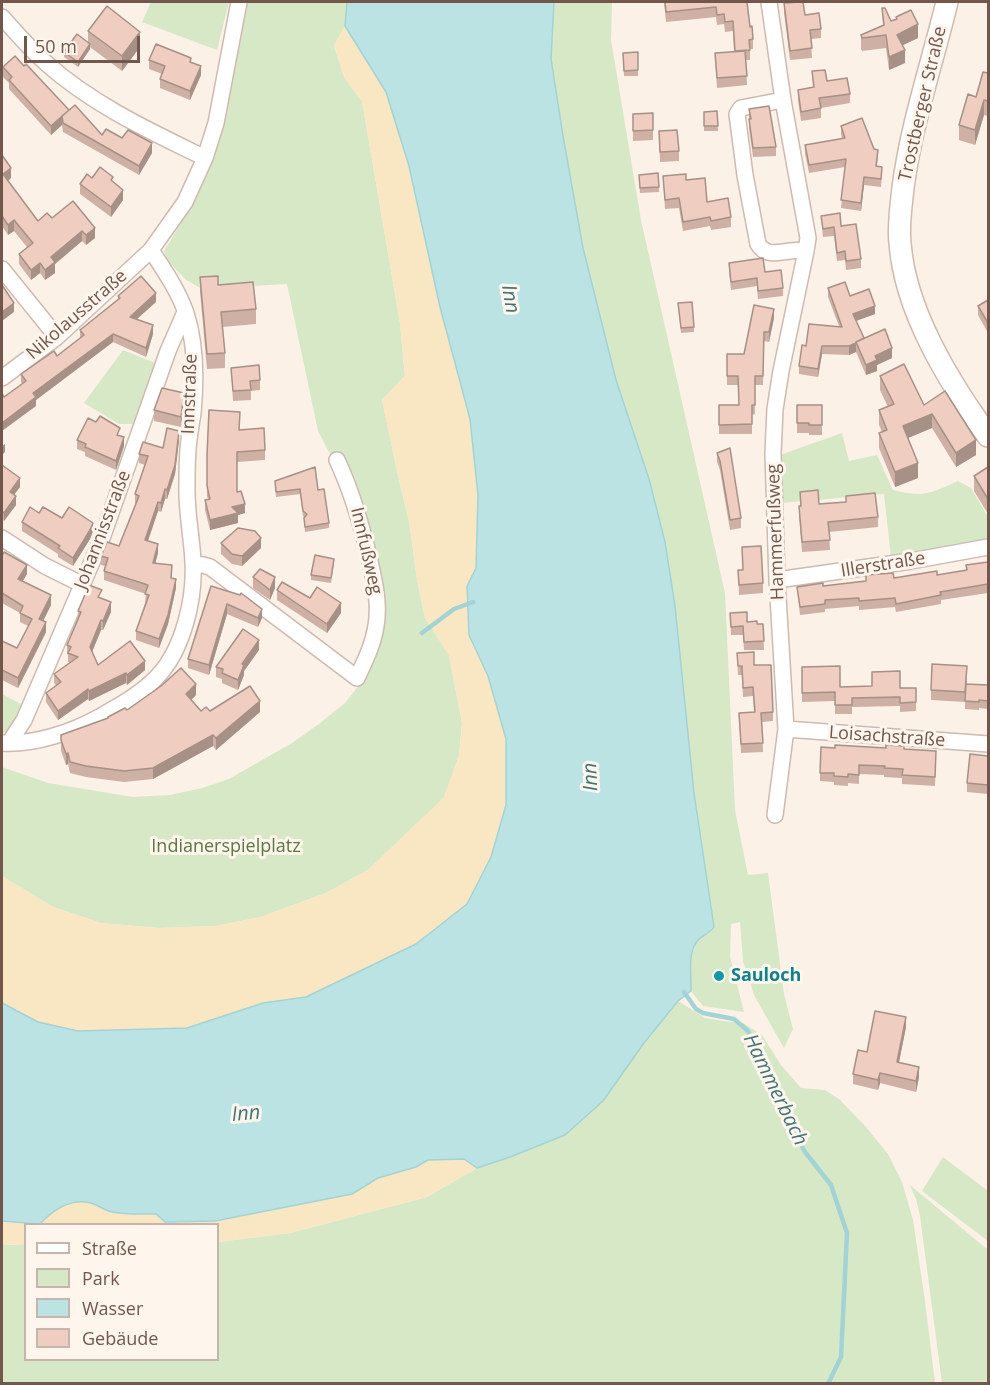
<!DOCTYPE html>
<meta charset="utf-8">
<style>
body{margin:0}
#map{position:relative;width:990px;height:1385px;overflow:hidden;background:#fbf1e7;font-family:"Open Sans",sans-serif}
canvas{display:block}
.frame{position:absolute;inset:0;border:3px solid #73564c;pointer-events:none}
.legend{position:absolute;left:24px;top:1223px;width:195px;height:138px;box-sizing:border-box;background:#fef5ed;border:2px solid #c6b5ad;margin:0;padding:8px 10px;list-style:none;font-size:18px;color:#73564c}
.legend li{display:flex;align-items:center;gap:12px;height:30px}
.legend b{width:30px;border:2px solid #c6b5ad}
.scale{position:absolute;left:24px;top:36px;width:116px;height:27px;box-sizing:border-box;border:3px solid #73564c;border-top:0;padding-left:8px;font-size:18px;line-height:21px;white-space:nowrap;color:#73564c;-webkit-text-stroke:4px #fef5ed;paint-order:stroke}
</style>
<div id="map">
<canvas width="990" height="1385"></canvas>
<div class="frame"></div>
<ul class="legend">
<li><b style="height:8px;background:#fff"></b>Straße</li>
<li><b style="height:16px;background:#d7e8c6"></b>Park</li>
<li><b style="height:16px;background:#bce3e4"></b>Wasser</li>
<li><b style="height:16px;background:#efcdc0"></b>Gebäude</li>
</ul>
<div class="scale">50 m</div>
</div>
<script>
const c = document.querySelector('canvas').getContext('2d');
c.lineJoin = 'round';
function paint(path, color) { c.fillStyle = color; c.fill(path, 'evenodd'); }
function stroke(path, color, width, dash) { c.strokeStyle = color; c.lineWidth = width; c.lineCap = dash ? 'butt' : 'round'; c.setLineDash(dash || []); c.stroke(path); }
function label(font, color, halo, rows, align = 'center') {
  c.font = font + ' "Open Sans",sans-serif'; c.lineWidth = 6; c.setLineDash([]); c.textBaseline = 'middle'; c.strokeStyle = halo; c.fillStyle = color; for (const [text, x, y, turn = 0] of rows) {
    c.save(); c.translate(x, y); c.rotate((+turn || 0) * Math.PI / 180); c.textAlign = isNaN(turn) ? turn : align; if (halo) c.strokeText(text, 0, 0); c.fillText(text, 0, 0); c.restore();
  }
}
paint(new Path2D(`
 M151,2H229L217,50L142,22Z
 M248,2H347L345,26L334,46L345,79L362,101L400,323L405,376L382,400L399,480L409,521L417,579L425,618L449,655L462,723L459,756L444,798L368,870L326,893L261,917L216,926L158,928L101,923L53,907L2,876V767L48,783L133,797L170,795L202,788L229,779L292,743L319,724L345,703L363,680L379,634L364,519L318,431L287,284L202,289L186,280L167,260L164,251L198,195L215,147L228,96Z
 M554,2H612L611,40L641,220L725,593L735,810L748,875L768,873L784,994L793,1029L784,1048L754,995L743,961L740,922L731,924L730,957L744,1012L703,1006L691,991V958L696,943L712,931L714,927L694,793L665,542L649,479L616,380L583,248L563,136L551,59Z
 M123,350L155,363L137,424H119L84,403Z
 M842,433L849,461L877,455L893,490C924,498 931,493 958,481L971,488L988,517V540L891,557L884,494L782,503L780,455Z
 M2,694L25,706L10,730L2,734Z
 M678,1001L705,1018L722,1021L743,1023L762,1035L781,1065L801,1088L825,1090L840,1100L866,1127L888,1154L902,1182L913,1220L925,1301L935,1383H2V1244L8,1245L25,1244L26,1360H218V1242L290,1233L427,1197L477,1168L510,1157L565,1135L644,1043Z
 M943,1157L988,1191V1241L922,1191Z
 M910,1185L988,1250V1383H942L920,1216L916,1199Z`), '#d7e8c6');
paint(new Path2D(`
 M345,26L386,92L409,166L440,307L470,419L478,495L476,569L467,586L469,635L488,676L506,739V805L491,857L467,904L416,944L306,997L263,1003L187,1028L78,1031L38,1022L2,1003V876L53,907L101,923L158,928L216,926L261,917L326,893L368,870L444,797L459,756L462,723L449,655L425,618L417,579L409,521L399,480L382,400L405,376L400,323L362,101L345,79L334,46Z
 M464,1159L477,1168L427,1197L290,1233L218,1242V1224H26L25,1244L8,1245L2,1244V1221L40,1224C53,1210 70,1198 91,1203C98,1205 105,1211 113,1212C127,1215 142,1214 157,1214L352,1194L378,1178L416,1167L428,1160Z`), '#f9e7c3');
const water = new Path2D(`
 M347,2H554L551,59L563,136L583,248L616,380L649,479L665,542L675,606L694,793L714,927C710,934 700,936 696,943C687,956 692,977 691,991L678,1001L644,1043L603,1101L565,1135L510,1157L477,1168L464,1159L428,1160L416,1167L378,1178L352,1194L215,1221L165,1222L156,1214C142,1214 127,1215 113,1212C105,1211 98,1205 91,1203C70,1198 53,1210 40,1224L2,1221V1003L38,1022L78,1031L187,1028L263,1003L306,997L416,944L467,904L491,857L506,805V739L488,676L469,635L467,586L476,568L478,495L470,419L440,307L409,166L386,92L345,26Z`);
paint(water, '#bce3e4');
stroke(water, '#a3d3d5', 1.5);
stroke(new Path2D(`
 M422,633L454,609L473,602
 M684,992L696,1009L703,1013L734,1019L748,1031L777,1100L805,1152L831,1185L847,1233L841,1357L828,1384`), '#a3d3d5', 4.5);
const street = new Path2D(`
 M769,2L783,100L808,238L806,251L781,371L775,409L773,453L777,580L786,729L775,815
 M2,17C16,33 30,49 46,63C93,105 150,131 205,158
 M783,100L741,108L737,114L745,175L758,244C766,257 778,252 791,251C796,250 801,251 806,251
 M2,269L57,337
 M2,378L57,337L151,250L185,202L205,158L216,123L239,2
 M2,538L45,566L83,585
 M194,564L203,565L210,567L357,678C365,661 373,645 376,626C380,602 374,580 369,557C361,523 352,492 337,460
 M777,580L911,561L988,547
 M786,729L988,744
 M2,743C34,745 73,732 101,716C121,705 142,693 157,677C183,650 195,599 193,562C192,537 186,511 187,485C187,473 187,461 188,449C189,437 191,425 193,413C196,381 196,344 186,313C178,290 164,270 151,250
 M9,743L24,720L101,541L168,351L185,312`);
const secondary = new Path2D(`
 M947,2C932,64 911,125 903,188C901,207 898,225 900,243C905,311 949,382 988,436`);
stroke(street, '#cebab0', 18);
stroke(secondary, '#d1b9ae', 24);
stroke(street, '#fff', 15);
stroke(secondary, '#fff', 21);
paint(new Path2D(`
 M664,2H747L750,27L753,39V49H750V60H746L747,85L717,88L715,53L734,52L733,31L725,32L724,24L717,25L716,17L666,22Z
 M784,3L805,15L821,29V38L811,39L812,58L790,60L784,13Z
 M882,8L891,21L918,38L902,45L905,63L889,70L886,48L862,51L861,49V35L883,25Z
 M88,31L140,47L122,71L90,47V49L78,67L64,57V52L88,43Z
 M638,52V76H624L623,53Z
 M149,60L191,62L201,75L190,100L160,88V79L162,74L149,69Z
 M24,66L69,111L102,135L122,138L152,153L139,175L63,132L62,125L51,135L9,89V83L3,77V67Z
 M812,71L850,94V103L821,108V118L801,121L798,100V90L813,88Z
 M988,73V116L984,115L975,145L959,140V125L976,97Z
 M749,109L776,147V156L753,157L749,128Z
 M717,111L718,131H704V112Z
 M653,113V140L633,141V114Z
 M841,126L874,149L878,157L877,166L882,175L881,187L864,185L861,211L841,208L845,167L809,173L805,153V145L842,139L841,134Z
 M659,131L679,151V161L660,162Z
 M2,155L11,178L8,181L38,221L52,218L73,201L95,238L86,245L82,241L55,264V273L45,280L40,273L31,280L19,264V254L27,247L14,231L8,235L2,226Z
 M639,175L659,187V192L640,193Z
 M663,176L686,180L707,202L731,217V227L711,230L710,226L683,231L679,208L665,209Z
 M92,178L113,182L123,200L111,217L80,194V184Z
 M821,216L841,226L861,259V268L846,270L845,260L837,261L834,236L823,237Z
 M729,263L765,272L783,288V296L758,299L757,286L731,290L729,271Z
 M200,277L218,285L256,309V324L222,327L225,353V368L207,369L200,292Z
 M828,288L850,296L875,314L856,321L864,338L892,358L877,365V371L866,375L856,352L849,355L822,354L818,377L799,374V366L806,346L839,326L828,297Z
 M118,296L156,302L137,319L153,334L146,357L113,342L36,400V406L4,397L22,384L21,382V374L57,356L80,338V330L118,299Z
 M988,300V333L978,315V306Z
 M678,303L694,327V332L681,333Z
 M774,318L769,342L764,341L763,385H755V414L752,415V434H719V405H739L738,385H727V354H744Z
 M231,368L260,380V390L251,391V400L233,401Z
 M880,376L924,405L976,455L956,467L932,428L908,438L918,478L895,487L879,448V433L882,432L879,425V410L888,407L880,390Z
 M184,404L181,427L154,421V410Z
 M797,405H822V435H809V433H797Z
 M240,430L265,450V460L237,462V492L245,513L238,515V523L210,530L205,510V500L208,499L207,496V455Z
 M120,435L124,446L116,470L85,456V452L77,449V440Z
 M179,440L175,474L167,499H165L161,512L158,511L148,541L158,553L155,563L172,574V578L176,588L168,624L159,648L136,640V631L145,603L146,594L104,580V571L105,566L101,565V556L119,546L136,504L135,503V494L145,465L139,463V454L163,448Z
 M717,453L741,518V528L730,530L720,470L717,462Z
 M2,465L20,487L14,495L16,505L4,521L2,519Z
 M988,467V514L974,491V476Z
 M275,481L318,490L329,523V528L305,532L304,517L303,516L300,494L276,497Z
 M800,492L819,504L846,502V496L878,517V527L829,532L830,550L802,552L799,515V506H800Z
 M39,513L62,518L93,531L90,539L73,566L58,557V554L22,531V522Z
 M221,543L261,548L242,566L232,564L221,554Z
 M742,547L763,583V593L739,595L738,570H743Z
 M2,556L27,574L22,582L51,605L43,621L46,632L18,688L2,680V641L17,648L28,626L20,622V613L2,603Z
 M988,562V593L941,600V604L896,612L895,607L859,610V606L825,609V612L800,615L797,587L823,586L866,581V575L894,578L937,575L966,570V565Z
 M334,564L331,583L311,580V575Z
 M253,577L275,588L270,600L253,588Z
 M211,586L262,618L258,627L227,614L209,675L188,668V659Z
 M277,590L310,598L341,613L327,633L277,600Z
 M102,599L111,612L103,630H101L92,652L98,665L145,670L127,685L126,683L89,701L88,699L58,720L46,702V693L56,685L54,683V674L70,662H68V655L67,654V645L78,618V611Z
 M730,613L747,622L757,624H763L764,650H744L743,635H731Z
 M259,650L244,671V675L238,690L222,683V679L216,677V667Z
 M737,653L754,665L773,712V721L762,722L763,752L741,753L739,713L754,712L753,696L743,697L742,675H738Z
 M802,667L840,687L916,688V711L900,712V706L852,707V714H835V701L802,702Z
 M967,676V684L988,685V709L979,708V710L965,709V702L931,700V690Z
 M196,695L191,700L201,711L260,712L216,750L213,746L153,779L124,782L86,777L70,773L68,764L66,765L61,751V735L108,718V717L127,710Z
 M904,749L936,760L935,786L902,784V778L884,777V775L859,774V784L848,783V786L834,785V782L820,781V773Z
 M988,756V794L967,792V783Z
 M906,1027L899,1062L919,1077L916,1092L880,1083L878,1090L853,1084V1074L867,1052Z`), '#ceb0a5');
paint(new Path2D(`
 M918,24V38L897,48V35Z
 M140,32V47L122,71V56Z
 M90,44V49L78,67V62Z
 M905,50V63L889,70V57Z
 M201,66V75L190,100V91Z
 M984,100V115L975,145V130Z
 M69,110L62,116V125L51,135V126Z
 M152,143V153L139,175V166Z
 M11,168V178L3,184V174Z
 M864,177V185L861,211V203Z
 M123,190V200L111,217V207Z
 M14,220V231L8,235V225Z
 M95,228V238L86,245V235Z
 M82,231V241L55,264V273L45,280V270L51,257Z
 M40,263V273L31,280V270Z
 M156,293V302L130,325V317Z
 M14,303V312L2,321V312Z
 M875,306V314L853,322V314Z
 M774,309V318L769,342V332Z
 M153,325V334L146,357V348Z
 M113,334V342L36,400V406L2,431V423L33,393Z
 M856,344V352L849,355V346Z
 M822,346V354L818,377V369Z
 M892,348V358L877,365V371L866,375V365L875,356Z
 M184,393V404L181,427V417Z
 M932,414V428L903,440V426Z
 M179,431V440L175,474L167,499V490Z
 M124,437V446L116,470V461Z
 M976,440V455L956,467V453Z
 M5,444V452L2,455V446Z
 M918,463V478L895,487V472Z
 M20,478V487L10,500V492Z
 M165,489V499L161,512V503Z
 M16,496V505L4,521V513Z
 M158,502V511L145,549V540Z
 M245,504V513L238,515V523L210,530V520L232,507Z
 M93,523V531L90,539L73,566V558Z
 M261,538V548L242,566V556Z
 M158,544V553L153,572V563Z
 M27,565V574L18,589V579Z
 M275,577V588L270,600V590Z
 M176,579V588L168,624L159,648V639Z
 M51,595V605L39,629V619Z
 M111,602V612L103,630V621Z
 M341,603V613L327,633V624Z
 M227,604V614L209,675V665Z
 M262,609V618L258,627V618Z
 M101,620V630L90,657V647Z
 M46,622V632L18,688V678Z
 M259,640V650L244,671V675L238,690V680L242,664Z
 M145,661V670L127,685V675Z
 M126,673V683L89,701V691Z
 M196,684V695L186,705V694Z
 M88,689V699L58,720V711Z
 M260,701V712L216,750V738Z
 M213,735V746L153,779V768Z
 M68,753V764L66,765V754Z
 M906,1017V1027L897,1072V1062Z
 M919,1067V1077L916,1092V1081Z
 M880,1073V1083L878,1090V1080Z`), '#a79086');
const building = new Path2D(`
 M665,2H747L750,27L752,26L753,39L749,40L750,50L735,51L733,21L725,22L724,14L717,15L716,7L666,12Z
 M799,2H803L805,15L819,13L821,29L810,30L812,48L790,51L784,3Z
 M107,6L140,32L122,56L88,31Z
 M882,8H885L891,21L897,19L896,17L911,10L918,24L897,35L905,50L889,57L886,35L862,38L861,35L884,25Z
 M77,34L90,44L78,62L64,52Z
 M156,44L191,58L190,62L201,66L190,91L160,79L165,66L149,60Z
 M745,51L747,76L717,78L715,53Z
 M638,52V70L624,71L623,53Z
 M15,56L24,66L26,64L69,110L51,126L9,80L12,77L3,67Z
 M825,70L827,81L847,78L850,94L819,98L821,108L801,112L798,90L814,87L812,71Z
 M983,72L988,73V101L984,100L975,130L959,125L968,94L976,97Z
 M75,105L102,135L106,129L122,138L128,130L152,143L139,166L63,123L62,116Z
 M769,106L776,147L753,148L749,119H751L749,109Z
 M717,111L718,126H704V112Z
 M653,113V130L633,131V114Z
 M862,118L874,149L878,150L876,166L882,167L881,179L864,177L861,203L841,200L846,159L809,165L805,145L845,138L841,126Z
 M677,130L679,151L660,152L659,131Z
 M2,155L11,168L3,174L38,221L47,213L52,218L73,201L95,228L86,235L82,231L51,257L55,262L45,270L40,263L31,270L19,254L33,243L14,220L8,225L2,216Z
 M100,167L113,177L111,180L123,190L111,207L80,184L87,174L92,178Z
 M658,173L659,187L640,188L639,175Z
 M686,174V180L705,178L707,202L728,198L731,217L711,221L710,217L683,222L679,198L665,200L663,176Z
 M840,213L841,226L856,224L861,259L846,261L845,251L837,253L834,227L823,229L821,216Z
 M763,258L765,272L781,270L783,288L758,291L757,278L731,282L729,263Z
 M141,276L156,293L130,317L153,325L146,348L113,334L33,393L36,397L2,423V393L4,397L26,381L21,374L54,351L57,356L84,335L80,330L120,298L118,296Z
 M218,276V285L253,282L256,309L221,312L225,353L207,354L200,277Z
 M845,282L850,296L869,289L875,306L853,314L864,338L856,342V343L849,346H822L818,369L799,366L802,345L806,346L809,324L842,327L828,288Z
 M2,285L14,303L2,312Z
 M988,300V323L978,306Z
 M692,302L694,327L681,328L678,303Z
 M754,305L774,309L769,332H764L763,376H755V405H752V424L719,425V405H739L738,376H727V354H744Z
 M885,329L892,348L875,356L877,360L866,365L856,342Z
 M904,364L924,405L945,391L976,440L956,453L932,414L903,426L918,463L895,472L879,433L887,430L879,410L894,404L880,376Z
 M259,365L260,380L250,381L251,390L233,391L231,368Z
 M162,388L184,393L181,417L154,410Z
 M797,405H822V425H809V423H797Z
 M209,410L240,412L239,430L264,428L265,450L237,452V492L241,491L245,504L232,507L238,513L210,520L205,500L210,499L207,486V455Z
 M100,416L120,428L117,435L124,437L116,461L85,447L86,444L77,440L88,418L96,422Z
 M167,428L179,431L175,465L167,490L165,489L161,503L158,502L145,540L158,544L153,563L172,565L171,578L176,579L168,615L159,639L136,631L149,595L145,594L148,585L104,571L108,558L101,556L107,542L119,546L139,496L135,494L148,456L139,454L143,442L163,448Z
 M730,448L741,518L730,520L720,461L717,453Z
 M2,465L20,478L10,492L16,496L4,513L2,511Z
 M315,467L318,490L324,489L329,523L305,527L304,518L307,514L303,511L300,489L276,492L275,481Z
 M988,467V499L974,476Z
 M818,490L819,504L846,502V496L875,493L878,517L828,522L830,540L802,542L799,506H801L800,492Z
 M30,507L39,513L43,507L62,518L69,507L93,523L90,530L73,558L58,548L60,546L22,522Z
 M238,528L255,531L261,538L242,556L232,554L221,543Z
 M761,546L763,583L739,585L738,570H743L742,547Z
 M4,552L27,565L18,579L51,595L39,619L46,622L18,678L2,670V641L17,648L32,619L20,613L23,606L2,593V556Z
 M315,555L334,559L331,578L311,575Z
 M988,562V584L940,592L941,595L896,604L895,598L859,601V598L825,600V604L800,607L797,587L823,583V586L866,581V575L879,574L893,573L894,578L937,571V575L967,570L966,565Z
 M260,569L275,577L270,590L253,577Z
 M282,582L310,598L317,587L341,603L327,624L277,590Z
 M89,585L102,590L98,597L111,602L103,621L101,620L90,647L98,665L130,641L145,661L127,675L126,673L89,691L88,689L58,711L46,693L61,682L54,674L78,657L68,653L71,647L67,645L81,612L78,611Z
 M211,586L240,595L241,593L262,609L258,618L227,604L209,665L188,659Z
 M747,612V622L757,621V624H763L764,641L744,642L743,626L731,627L730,613Z
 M243,629L259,640L242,664L244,665L238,680L222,673L223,669L216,667Z
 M754,652V665H771L773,712L761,713L763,743L741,744L739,713L755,712L753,687L743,688L742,666H738L737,653Z
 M932,664L967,666L965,692L931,690Z
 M840,666V687L872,686V672L900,671V688H916V702L900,703V697L852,698V705H835V692L802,693V667Z
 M181,668L196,684L186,694L201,711L206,707L210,711L250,686L260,701L216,738L213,735L153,768L124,771L86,766L70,762L68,753L66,754L61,740V735L108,718V717L125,708L127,710L161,686Z
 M966,684L988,685V701L979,700V702L965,701Z
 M835,745L886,748V745L904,746V749L936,751L935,777L902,775L903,769L884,768L885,766L859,765V775L848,774V777L834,776V773H820L821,747L835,748Z
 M970,754L988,756V785L967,783Z
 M875,1011L906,1017L897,1062L919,1067L916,1081L880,1073L878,1080L853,1074L858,1050L867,1052Z`);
paint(building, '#efcdc0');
stroke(building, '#a79086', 1.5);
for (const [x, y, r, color] of [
 [719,976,6,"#0f9aa8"]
]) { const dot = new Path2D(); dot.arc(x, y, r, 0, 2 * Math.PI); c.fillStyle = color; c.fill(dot); stroke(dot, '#fef5ed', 2); }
label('18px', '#73564c', '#fef5ed', [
 ["Trostberger Straße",923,104,-77],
 ["Nikolausstraße",77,315,-41],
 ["Innstraße",190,394,-88],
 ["Johannisstraße",103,530,-69],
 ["Hammerfußweg",776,532,-92],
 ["Innfußweg",366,551,77],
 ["Illerstraße",883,565,-9],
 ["Loisachstraße",887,737,4]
]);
label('18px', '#5a7845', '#fef5ed', [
 ["Indianerspielplatz",226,847]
]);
label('bold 18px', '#0d838f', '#fef5ed', [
 ["Sauloch",731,976]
], 'left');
label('italic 20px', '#417578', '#fef5ed', [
 ["Inn",510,299,80],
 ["Inn",591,777,-92],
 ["Hammerbach",775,1090,64],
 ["Inn",246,1114,-5]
]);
</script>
